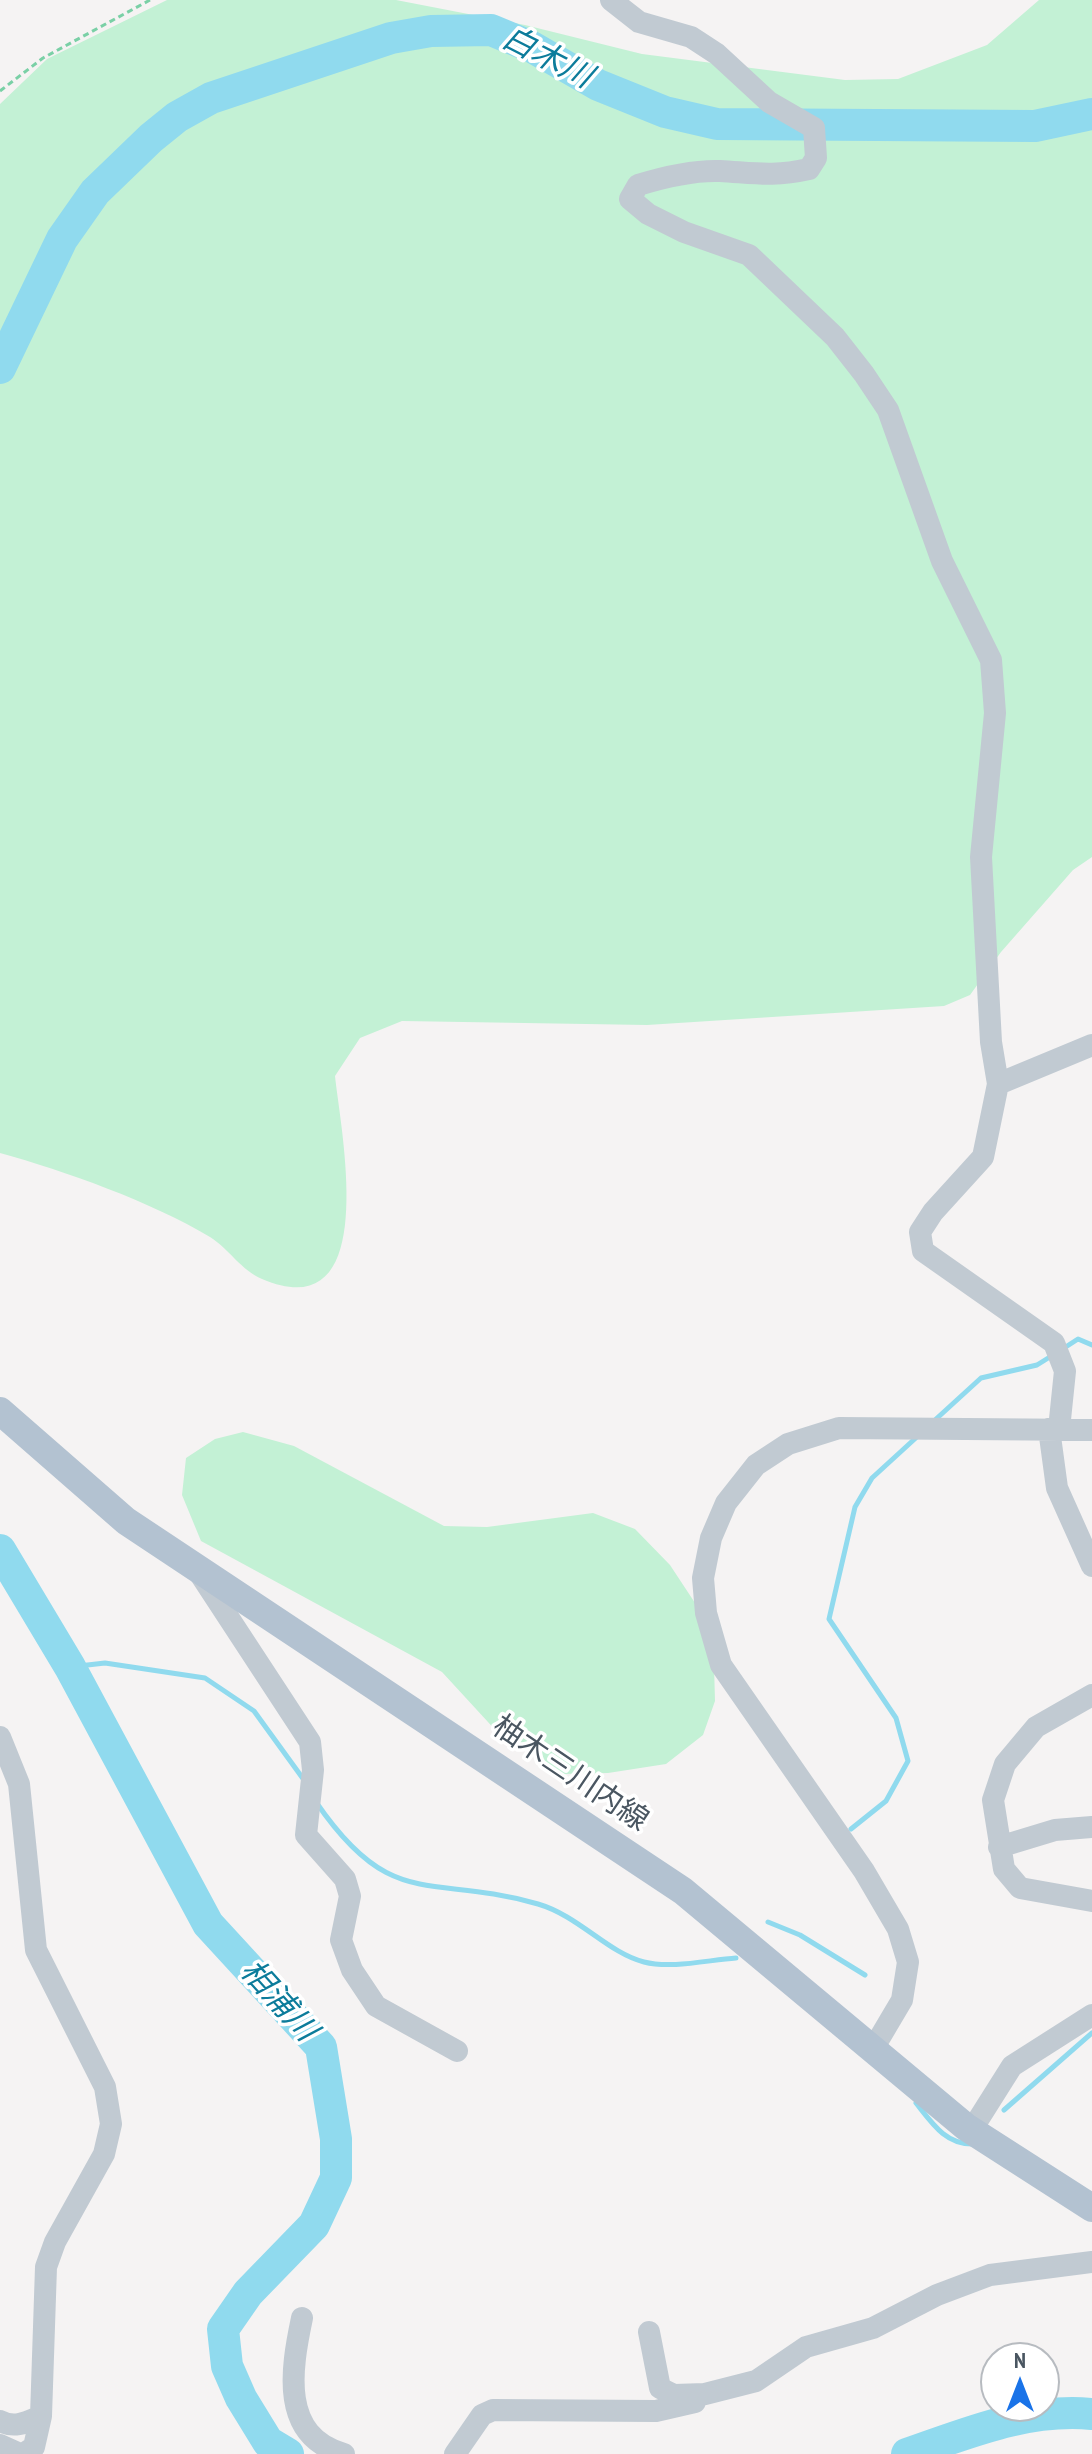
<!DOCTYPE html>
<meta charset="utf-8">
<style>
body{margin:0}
#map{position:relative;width:1092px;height:2454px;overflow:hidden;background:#f5f3f3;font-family:"PT Sans Narrow",sans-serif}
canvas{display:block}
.north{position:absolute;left:980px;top:2342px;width:80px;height:80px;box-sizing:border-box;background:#fff;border:2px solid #b7bbc0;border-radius:50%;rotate:0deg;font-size:22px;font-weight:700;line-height:32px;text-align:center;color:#4a5661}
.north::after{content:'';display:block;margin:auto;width:28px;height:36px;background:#1a73e8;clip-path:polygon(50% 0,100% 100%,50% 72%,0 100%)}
</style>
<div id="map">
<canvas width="1092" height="2454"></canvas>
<div class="north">N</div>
</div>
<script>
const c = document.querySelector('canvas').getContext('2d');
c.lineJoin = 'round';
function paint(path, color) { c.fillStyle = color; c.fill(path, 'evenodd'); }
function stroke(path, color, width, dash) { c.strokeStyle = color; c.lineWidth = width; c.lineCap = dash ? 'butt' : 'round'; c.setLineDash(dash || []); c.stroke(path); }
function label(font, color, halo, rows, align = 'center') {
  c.font = font + ' "PT Sans Narrow","Noto Sans JP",sans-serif'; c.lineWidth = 7; c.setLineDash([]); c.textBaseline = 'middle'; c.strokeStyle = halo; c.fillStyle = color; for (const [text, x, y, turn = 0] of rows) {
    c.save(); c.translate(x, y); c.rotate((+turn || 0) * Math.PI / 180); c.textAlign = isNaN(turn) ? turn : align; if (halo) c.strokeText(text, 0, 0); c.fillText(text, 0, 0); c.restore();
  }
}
paint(new Path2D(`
 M167,0H396L525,25L642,54L845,80L898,79L987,45L1039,0H1092V857L1073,870L1001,952L970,995L944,1006L647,1025L402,1021L360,1038L335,1076C341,1133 382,1330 262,1279C242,1271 228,1248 210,1237C152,1202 65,1171 0,1153V104L47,59Z
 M243,1432L294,1446L444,1526L487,1527L593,1513L635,1529L670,1565L699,1609L714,1665L715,1701L703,1735L666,1764L608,1773L563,1774L499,1734L442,1672L201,1541L182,1495L186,1458L215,1439Z`), '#c3f1d5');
stroke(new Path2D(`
 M1061,1350L1078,1339L1092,1345
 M935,1420L981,1378L1037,1365L1053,1355
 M70,1667L105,1663L205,1678L254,1711L304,1780
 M316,1802C392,1913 430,1873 538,1904C579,1916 608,1953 644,1962C671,1969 708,1960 736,1958
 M851,1829L886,1801L908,1761L896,1718L829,1619L855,1507L872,1478L919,1435
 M768,1922L800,1935L865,1975
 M916,2103C932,2123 945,2144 972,2144
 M1004,2110L1092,2033`), '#90daee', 5);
stroke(new Path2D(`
 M0,368L62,239L95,192L151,138L177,117L211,98L391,38L431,31L491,30L532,47L598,85L665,112L717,124L1035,126L1092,114
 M0,1550L70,1667L208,1924L321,2047L336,2139V2178L314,2225L248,2293L223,2329L227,2366L241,2398L268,2442L288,2454
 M907,2454C968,2433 1026,2408 1092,2414`), '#90daee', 32);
stroke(new Path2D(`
 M0,91L43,58L150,0`), '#7ad0a6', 3, [6, 4]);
stroke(new Path2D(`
 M611,0L639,22L691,37L717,54L769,102L814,128L816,158L809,169C773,177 755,173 720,171C692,170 664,177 638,185L630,199L648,214L684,232L749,255L835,337L864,374L888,410L942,561L991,660L995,713L981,857L991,1042L998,1084L983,1157L933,1212L920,1232L923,1251L1054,1343L1065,1371L1059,1429
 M998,1084L1092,1045
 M1049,1429L1057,1488L1092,1566
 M198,1571L310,1742L313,1770L306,1835L345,1879L350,1896L341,1940L352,1970L376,2006L457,2051
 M1092,1695L1036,1727L1005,1764L993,1800L1004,1869L1020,1888L1092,1901
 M0,1737L19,1784L36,1950L105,2087L111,2124L104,2154L55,2242L46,2267L41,2416L34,2447L23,2454
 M999,1847L1055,1830L1092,1827
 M873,2049L902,2000L908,1962L898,1929L864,1871L721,1665L706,1613L703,1578L711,1538L726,1503L756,1465L788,1444L839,1428L1092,1430
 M971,2131L1012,2066L1092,2015
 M302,2318C291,2370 280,2436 344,2454
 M649,2332L660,2388L674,2395L705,2394L756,2381L806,2347L873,2328L937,2295L990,2275L1092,2262
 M0,2421C15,2429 27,2422 41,2416
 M0,2445L20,2454
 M455,2454L482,2415L493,2410L656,2411L695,2402`), '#c1cad2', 22);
stroke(new Path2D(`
 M0,1411L126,1521L683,1891L966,2127L1092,2208`), '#b3c2d1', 28);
label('30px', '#4a5661', '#fff', [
 ["柚木三川内線",570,1774,34]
]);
label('italic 32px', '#0c7c9b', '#fff', [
 ["白木川",547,58,27],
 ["相浦川",278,2001,48]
]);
</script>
